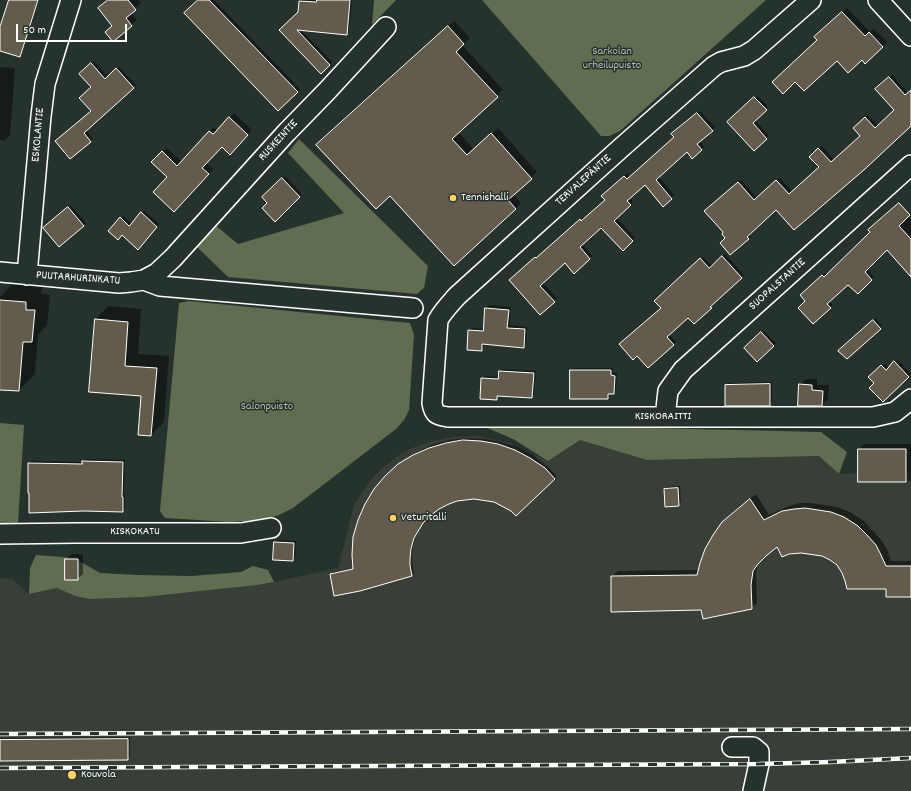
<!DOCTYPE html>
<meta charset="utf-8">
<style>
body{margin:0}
#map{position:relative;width:911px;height:791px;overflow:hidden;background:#26332d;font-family:Dekko,sans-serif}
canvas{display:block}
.scale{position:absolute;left:16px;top:24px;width:111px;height:18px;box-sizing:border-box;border:2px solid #fff;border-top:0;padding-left:5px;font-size:12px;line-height:14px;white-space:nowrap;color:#fff;-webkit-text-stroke:3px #26332d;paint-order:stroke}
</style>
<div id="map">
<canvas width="911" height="791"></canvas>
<div class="scale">50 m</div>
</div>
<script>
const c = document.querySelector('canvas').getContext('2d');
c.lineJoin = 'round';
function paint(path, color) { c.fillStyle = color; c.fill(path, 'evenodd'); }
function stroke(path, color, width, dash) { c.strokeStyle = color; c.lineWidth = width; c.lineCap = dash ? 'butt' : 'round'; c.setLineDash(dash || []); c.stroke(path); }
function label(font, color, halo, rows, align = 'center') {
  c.font = font + ' Dekko,sans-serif'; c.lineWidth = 3; c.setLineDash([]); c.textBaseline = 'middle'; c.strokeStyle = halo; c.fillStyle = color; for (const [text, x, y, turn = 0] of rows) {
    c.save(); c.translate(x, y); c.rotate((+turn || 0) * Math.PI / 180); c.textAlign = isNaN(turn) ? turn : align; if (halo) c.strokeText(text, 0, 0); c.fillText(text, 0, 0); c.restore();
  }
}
paint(new Path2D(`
 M477,436L509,443L548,461L580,440L647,460L819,456L839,474L911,472V791H0V578L12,579L29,594L57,588L75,596L89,599L144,597L257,585L274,582L338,568L354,505L370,481L380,470L396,457L412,448L433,441L453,437Z`), '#383f36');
paint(new Path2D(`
 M374,0H396L372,25Z
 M482,0H766L620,131L609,136H601Z
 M299,139L428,266L424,288L417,294L228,277L195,245L215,225L238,244L344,213L288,153Z
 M189,301L410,323L414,335L409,410L404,420L396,429L293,508L279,515L262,520L230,522L165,518L160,511L179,303Z
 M0,423L24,425L18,524H0Z
 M478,424L821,432L847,452L839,474L819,456L647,460L580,440L548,461L513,439Z
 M36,555L74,558L100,573L138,575L192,576L241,572L253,566L268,570L274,582L257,585L144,597L89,599L75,596L57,588L29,594L30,568Z`), '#5f6e50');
paint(new Path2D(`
 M10,0H39L22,53L20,56L0,50V30Z
 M108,0H138L141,3L131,12L137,20L113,41V26L105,3Z
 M199,0H214L300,89L278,110Z
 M300,0H352L349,31L347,34L301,30L332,62L321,73L281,31L299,12Z
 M847,8L870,32L874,29L887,42L865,63L862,59L818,40L816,37Z
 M454,21L470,38L462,45L503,90L458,132L474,150L498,128L537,172L513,194L521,203L516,209L390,194L323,139Z
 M94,61L108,77L119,67L136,85L86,130L93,139L70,158L92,111L93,87L81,74Z
 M0,67L15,68L10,135L4,141L0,140Z
 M892,75L908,93L911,91V125L776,208L749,234L751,236L749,238L731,254L725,232L708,209L741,180L757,198L780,178L793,192L820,167L810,157L822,146L834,160L861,136L854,128L868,115L878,126L896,110L877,89Z
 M758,96L768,107L755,120L769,136L754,150L728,122Z
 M700,111L715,127L700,141L704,147L693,157L687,151L658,176L674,195L663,205L645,184L629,197L633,202L616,217L635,238L623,249L601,227L582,244L592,256L589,258L565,262L542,282L557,298L540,314L510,280L538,255L539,256L583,217L584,219L606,200L605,193L627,174L630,177L675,137L676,132Z
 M234,113L252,130L230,153L222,146L206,163L213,169L179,206L168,177L152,162L167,148L182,162L214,127L218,131Z
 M285,176L302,194L275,220L269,203L263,197Z
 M897,205L911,220V267L887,249L867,269L874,277L858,293L849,283L829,301L833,305L813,323L806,301L801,295L825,273L828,275Z
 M71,206L86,223L83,226L47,225Z
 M144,211L159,224L138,248L122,234L109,231L123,216L132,224Z
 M725,254L744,275L712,304L713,305L694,323L688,317L669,334L676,342L648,367L662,308L656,301L703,257L712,266Z
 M12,284L42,287L41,294L50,295L47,325L38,335L35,374L19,390L0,389V297Z
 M489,305L511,307L510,325L527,327L526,344L524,346L484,344V348L481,350L469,330L472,328L485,329L486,308Z
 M108,306L141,309L138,354L169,356L164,422L151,435L142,395L96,319Z
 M876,318L882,326L847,358L840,351Z
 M764,331L776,343L757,361L745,348Z
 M898,360L911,374L883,401L875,383L870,377L884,363L889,368Z
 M573,368H613V373H617L616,390L614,393H610V396L608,398L571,370Z
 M502,369L536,371L534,394L532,397L499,396L496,399L482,379L485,376L499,377L500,372Z
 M806,379H817V385H829L828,399L822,405L800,384Z
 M772,382V402L769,405L726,385L729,383Z
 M466,438L484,439L501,442L518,447L533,455L547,466L557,476L516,514L512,510L494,501L474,498L456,500L438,508L426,519L416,535L413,546L412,556V562L414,573L412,575L331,574L333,572L354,568L402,462L417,452L432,445L449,440Z
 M864,444H911V481H859V450Z
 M86,459L125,460L124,495H125V508L123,511L29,464L31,461L84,462Z
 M680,486L681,502L678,505L665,489L667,487Z
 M756,494L769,515L789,506L800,503H811L837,507L850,512L864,521L881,540L887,549L891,561H911V596L887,588L846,580L837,565L822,555L777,545L763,557L758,564L756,574L757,603L751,608L702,609L612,576L618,571L699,570L723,523L740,506Z
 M277,540L296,541L295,557L293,560L275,543Z
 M72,554H83V574L77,579L66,559Z
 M130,737V756L128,759L0,760V738Z`), '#0007');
const building = new Path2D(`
 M9,0H38L20,57L0,51V27Z
 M108,0H128L136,10L126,18L132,26L113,42L105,32L112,26L98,8Z
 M198,0H209L298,92L278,111L184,13Z
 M317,0H350L347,35L297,30L330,65L321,74L279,30L298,12L299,1L316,2Z
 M842,12L865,36L869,32L883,47L865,64L862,60L848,73L837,61L804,91L795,82L783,94L772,82L817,40L814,37Z
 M448,26L464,44L456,52L498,97L452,139L467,155L491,133L532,179L508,200L516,209L454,266L390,196L376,209L316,145Z
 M91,63L105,79L116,68L134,88L84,133L91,142L70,159L55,141L91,111L79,98L91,87L79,74Z
 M889,77L905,95L911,90V126L865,169L794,230L776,210L747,237L749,239L730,255L720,243L725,238L722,234L723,232L704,211L738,182L754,200L776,180L789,194L819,167L809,157L818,148L831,162L860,136L853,128L865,117L875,128L894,110L875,89Z
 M754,97L767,110L753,123L767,139L754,151L727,122Z
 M697,113L713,131L697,144L702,150L692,159L687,152L656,180L672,199L663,207L645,185L627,201L631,205L614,221L633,241L623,251L601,228L580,247L590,259L574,274L565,263L540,286L555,302L540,315L509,280L535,257L536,258L580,219L581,221L605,200L601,196L624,176L627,179L674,137L671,134Z
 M229,117L248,135L230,155L222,147L202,168L209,174L174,212L153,192L167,177L151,162L162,151L177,166L209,131L213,134Z
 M282,178L300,197L275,222L262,208L267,203L262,197Z
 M899,203L910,215L899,226L911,239V277L887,250L865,272L872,280L858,294L848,285L827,304L831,308L813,324L798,308L805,301L800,295L822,275L824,277L870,232L868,230Z
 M68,207L84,226L59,247L43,228Z
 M141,212L157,227L138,250L122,235L118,240L108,231L120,217L129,226Z
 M722,256L742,278L710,307L712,308L694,324L688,318L667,337L674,345L648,368L637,356L633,360L619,344L661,308L654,301L700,258L709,268Z
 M0,300L26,302V310H35L32,342H23L19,391L0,390Z
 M485,308L509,310L507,328L525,329L524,348L482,344V351L467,350L468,330L483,331Z
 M95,319L128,322L125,366L157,368L151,436L138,435L141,396L89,392Z
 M873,320L881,329L847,359L838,351Z
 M761,332L774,346L757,362L744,348Z
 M894,361L909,377L883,402L869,388L874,383L868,377L881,365L886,370Z
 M570,370H611V375L615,376L614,394H608V399H570Z
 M499,371L534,373L532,398L497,396V400L480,399L481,378L498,379Z
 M770,384V406H725V385Z
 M799,384L812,385V390L823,391L822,406H798Z
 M463,440L481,441L498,444L515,450L530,458L545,468L555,479L516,516L511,511L494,502L474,499L457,501L449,504L439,509L430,516L423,523L414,538L411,549L410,559V565L412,576L360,591L334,596L330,574L353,569L352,555L353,537L358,520L365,504L374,489L385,476L398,464L413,455L429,448L446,443Z
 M858,449H906V482H858Z
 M82,461L123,462L122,497H123V512L84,511L29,513V493H28V463L82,464Z
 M678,488L679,506L665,507L664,489Z
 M750,499L764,520L782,511L794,509L805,508L831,512L844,517L858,526L866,534L876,545L881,555L886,566H911V597H886V589H847L845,581L842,573L837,565L830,560L822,556L801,553L789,554L782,557L777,547L766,556L758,564L753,571L751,585L752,609L703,619L701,610L611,612V576L697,575L700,563L705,549L713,535L722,522L734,512Z
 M274,542L294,543L293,561L273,560Z
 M65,559H78V580H65Z
 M128,739V760L0,761V740Z`);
paint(building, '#635c4c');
stroke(building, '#fff', 1);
const minor = new Path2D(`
 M811,0L754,50L744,56L721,62L714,66L622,147L457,296C450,304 443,311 438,320L432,403C434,415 437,415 448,417H873L895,412L911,399
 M878,0L911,36
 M0,272L119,283L131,282L144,280L157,273L173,258L286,133L326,92L386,27
 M27,275L41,116L45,84L71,0
 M144,280L160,286L413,308
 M665,417L668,391L683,370L911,165
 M0,534L75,533H241L271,528
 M732,747H753L759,752V764L753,791`);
stroke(minor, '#fff', 22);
stroke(minor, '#26332d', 19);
const rail = new Path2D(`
 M0,734L911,729
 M0,768L759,764L830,762L911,758`);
stroke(rail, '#fff', 4.5);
stroke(rail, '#26332d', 3, [9]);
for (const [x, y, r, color] of [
 [453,198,4,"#ffd166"],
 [393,518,4,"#ffd166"],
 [72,775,5,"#ffd166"]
]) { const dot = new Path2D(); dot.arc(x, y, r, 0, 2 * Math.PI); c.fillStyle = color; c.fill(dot); stroke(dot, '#26332d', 1.5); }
label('12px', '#b7beb0', '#26332d', [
 ["Sarkolan",612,52],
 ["urheilupuisto",612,66],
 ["Salonpuisto",267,407]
]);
label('12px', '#fff', '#26332d', [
 ["ESKOLANTIE",39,135,-85],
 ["RUSKEINTIE",279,141,-47],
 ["TERVALEPÄNTIE",584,181,-42],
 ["PUUTARHURINKATU",78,279,4],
 ["SUOPALSTANTIE",778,285,-42],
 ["KISKORAITTI",663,417],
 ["KISKOKATU",135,532]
]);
label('12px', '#fff', '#26332d', [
 ["Tennishalli",461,198],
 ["Veturitalli",401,518],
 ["Kouvola",81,775]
], 'left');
</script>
